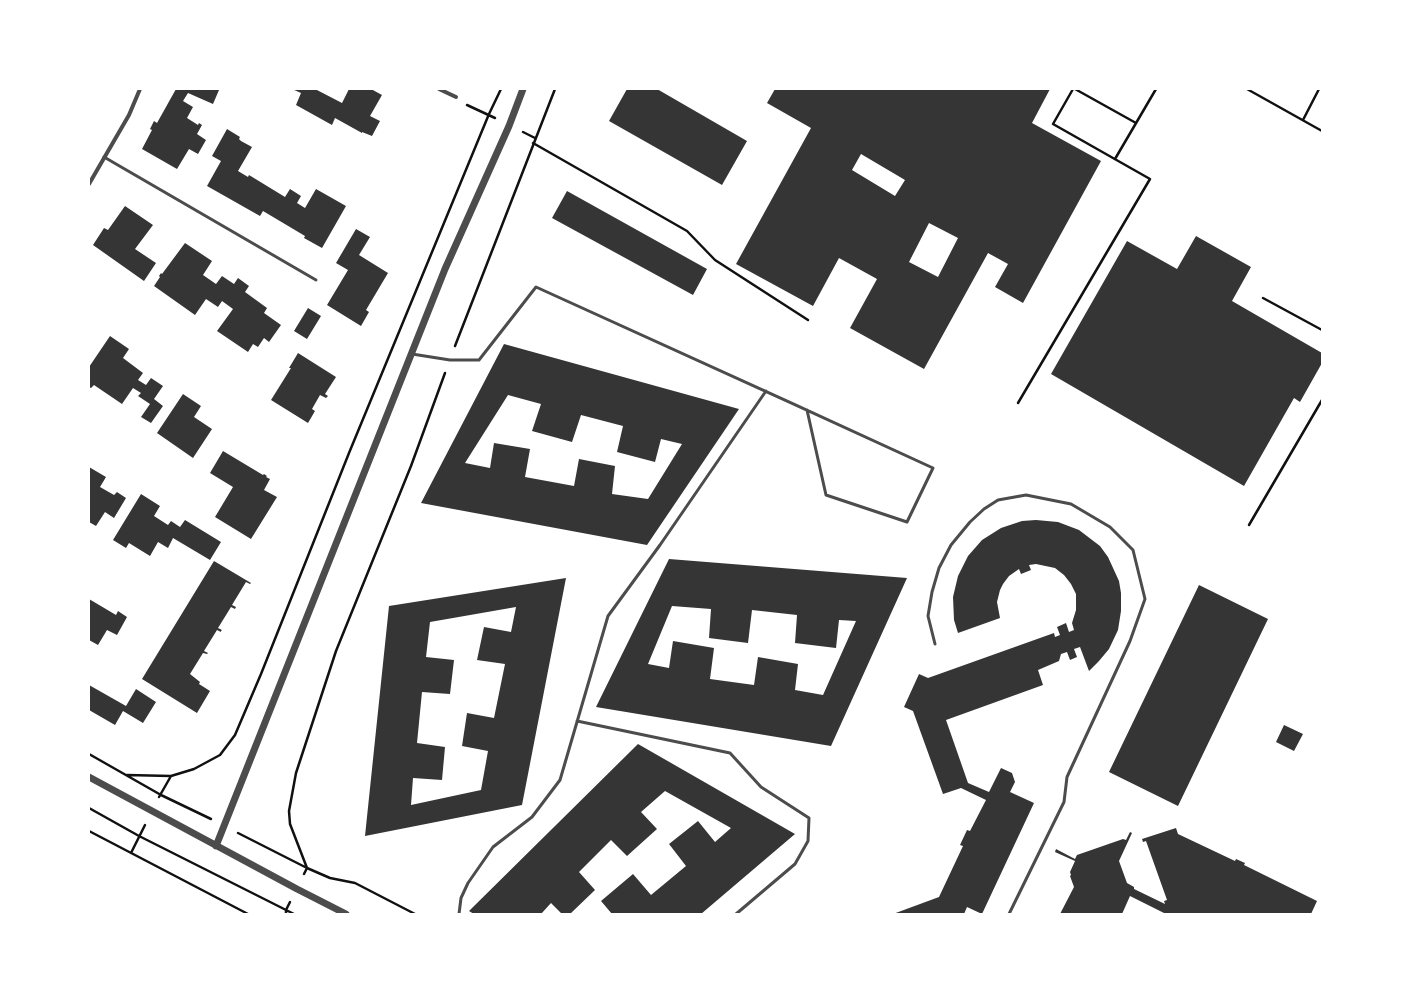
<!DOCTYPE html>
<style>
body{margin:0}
#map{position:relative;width:1411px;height:1003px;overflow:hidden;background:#fff;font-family:Bitter,serif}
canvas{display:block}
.frame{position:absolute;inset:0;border:90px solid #fff;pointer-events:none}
</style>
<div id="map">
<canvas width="1411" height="1003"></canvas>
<div class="frame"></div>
</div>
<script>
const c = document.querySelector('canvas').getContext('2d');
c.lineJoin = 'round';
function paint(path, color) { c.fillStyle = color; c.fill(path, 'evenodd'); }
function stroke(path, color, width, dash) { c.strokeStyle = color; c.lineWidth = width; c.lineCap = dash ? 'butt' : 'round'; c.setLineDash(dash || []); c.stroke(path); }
paint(new Path2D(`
 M176,89L219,90L213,104L188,93L183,101L193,107L187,118L198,125L199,123L202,125L197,134L206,140L198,154L189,149L177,169L142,149L152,130L150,129L154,121L157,123Z
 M292,89H315L342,103L349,89H371L382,95L370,116L380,121L372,136L362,132V133L335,118L332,125L296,105L301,93Z
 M627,89H657L747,141L722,185L609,121Z
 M775,89H1050L1032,123L1101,161L1023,303L995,287L1008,264L988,253L924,369L850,328L877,279L839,258L813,306L736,264L811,128L767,103ZM861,154L905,180L895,196L852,170ZM929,223L958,238L938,277L909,262Z
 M227,129L240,137L239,139L241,141L252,147L238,171L248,177L249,175L285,197L290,189L301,196L297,203L305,208L316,189L346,206L322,248L304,238L305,236L263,211L260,216L207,186L221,161L212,156Z
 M567,191L707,269L693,295L552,218Z
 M125,206L153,225L135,249L156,263L144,281L93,245L104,228L108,230Z
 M356,229L370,237L359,255L388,273L366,310L369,312L361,326L327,305L348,270L336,263Z
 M1196,236L1251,267L1232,301L1322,353V363L1300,402L1294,398L1244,486L1051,374L1127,241L1177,269Z
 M185,243L212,261L203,275L216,284L222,276L234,284L238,278L249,286L245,292L267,308L264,313L281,325L269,342L264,338L258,347L253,344L248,352L217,331L233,309L222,301L218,307L206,299L195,315L154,286L160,277L159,276L161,273L162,274Z
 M308,308L321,316L307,339L294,331Z
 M110,336L129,349L123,358L143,373L138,380L146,385L151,378L163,386L154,399L163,406L151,423L141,417L150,404L138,396L141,393L133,388L122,404L94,385L91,388L89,387V367Z
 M504,344L739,409L647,545L421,503ZM508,395L541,404L532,431L572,442L581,415L623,426L617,452L655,462L661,439L682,444L648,499L612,494L615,466L579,459L574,486L525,477L530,449L494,443L490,468L465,463Z
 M298,353L336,377L325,394L328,396L326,398L320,395L312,409L315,411L308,423L271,400L291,368H289Z
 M183,394L201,406L194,417L212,429L193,458L157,433Z
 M223,451L263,475L264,474L267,476L266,477L270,479L264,490L277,497L251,539L215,517L233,487L210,473Z
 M89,467L106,477L100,487L114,495L117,492L126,498L114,518L105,512L96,526L89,522Z
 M141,494L160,506L154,516L168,525L171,521L180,527L185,520L221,542L210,560L173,538L168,548L158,542L150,556L129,543L126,548L113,540Z
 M1036,520L1058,522L1079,530L1100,546L1108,557L1119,581L1121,593V611L1118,630L1109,649L1099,661L1089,671L1080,647L1074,649L1077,657L1070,660L1067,652L1061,654L1059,661L1038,670L1043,685L946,720L968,783L989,792L1001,768L1012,773L1015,782L1010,792L1034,803L982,914L967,907L964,914H893L939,897L963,846L960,845L967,830L970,831L986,800L961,788L943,794L913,711L904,707L919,674L928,678L1054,633L1055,637L1060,635L1057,627L1066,623L1069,632L1074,630L1072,623L1076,610V594L1071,584L1064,575L1055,568L1036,564L1029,565L1031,570L1021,574L1019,569L1009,576L1003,584L1000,590L997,602L1000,618L958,633L954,620L953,597L958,576L968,556L982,540L1001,528L1022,521Z
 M669,559L907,578L831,746L596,707ZM672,606L711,609L709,638L748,643L752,610L797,615L795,643L836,648L839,620L856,621L823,695L795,690L798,664L758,657L754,685L710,679L714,648L673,641L669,668L648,664Z
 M214,561L251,583L250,584L246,582L232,605L236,607L235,609L231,607L218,628L222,630L221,631V632L217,630L204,651L208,653L207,654L203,653L190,674L200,682L199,684L210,691L197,713L142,679Z
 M566,578L522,805L365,836L389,606ZM516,607L511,632L484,627L477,660L505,664L494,718L467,713L462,746L488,751L481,790L411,805L413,778L442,780L445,747L417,743L422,692L450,694L454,660L426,657L430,622Z
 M1199,585L1268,619L1178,806L1109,772Z
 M89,599L116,615L118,611L127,617L117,635L107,630L98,645L89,640Z
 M89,685L126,706L136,689L156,702L143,723L123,711L115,725L89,710Z
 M1284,725L1303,734L1294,751L1276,742Z
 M638,744L795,834L701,914H612L601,901L633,874L651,895L686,866L669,844L698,821L715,842L731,828L665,791L641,812L657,829L627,856L611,840L579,872L595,890L570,914H562L551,903L541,914H474L469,911Z
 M1176,828L1178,834L1235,861L1236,859L1245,863L1244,865L1317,901L1311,914H1160L1164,913L1130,896L1122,914H1060L1074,887L1070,876L1071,875L1070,872L1075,861L1055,852L1056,849L1075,859L1077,855L1123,839L1126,840L1130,832L1132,833L1119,861L1127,883L1134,887V889L1165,904L1164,901L1167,900L1146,841L1143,842L1142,839Z`), '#353535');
stroke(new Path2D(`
 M1075,89L1136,123
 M1247,89L1322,131
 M467,105L495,118
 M1303,120L1319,89
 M523,132L535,138
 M533,143L687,231L715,260L808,320
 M1115,159L1156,89
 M1263,298L1322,330
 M455,346L555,89
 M1018,403L1150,179L1053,124L1073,89
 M1249,525L1322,400
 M89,754L161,795L211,819
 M127,775L171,776
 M159,797L171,776L194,769L220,755L235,735L261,674L349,453L489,114L501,89
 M89,808L139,836L294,914
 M89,831L248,914
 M238,833L307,868L330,878L355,883L415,914
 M131,853L145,825
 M304,874L307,868L290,824L289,811L296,773L336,651L411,466L445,373
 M286,914V910L290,902`), '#111', 2.5);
stroke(new Path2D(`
 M104,157L316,280
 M412,354L450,360H479L536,287C668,347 801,407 933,468L907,522L826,495L807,410
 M935,644L928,616L932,592L939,568L951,545L970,522L984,509L998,500L1026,495L1071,504L1110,527L1133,550L1145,599L1130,641L1067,777L1064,802L1009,914
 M577,721L730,753L761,787L809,818L808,841L795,864L736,914
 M459,914L461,898L468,883L493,847L532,817L560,780L608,616L660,545L766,391`), '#4c4c4c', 3);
stroke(new Path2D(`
 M439,89L456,97
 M89,184L129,115L140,89`), '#4c4c4c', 4);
stroke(new Path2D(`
 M89,777L297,889L346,914
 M216,846L445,269L509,126L523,89`), '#4c4c4c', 7);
</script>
